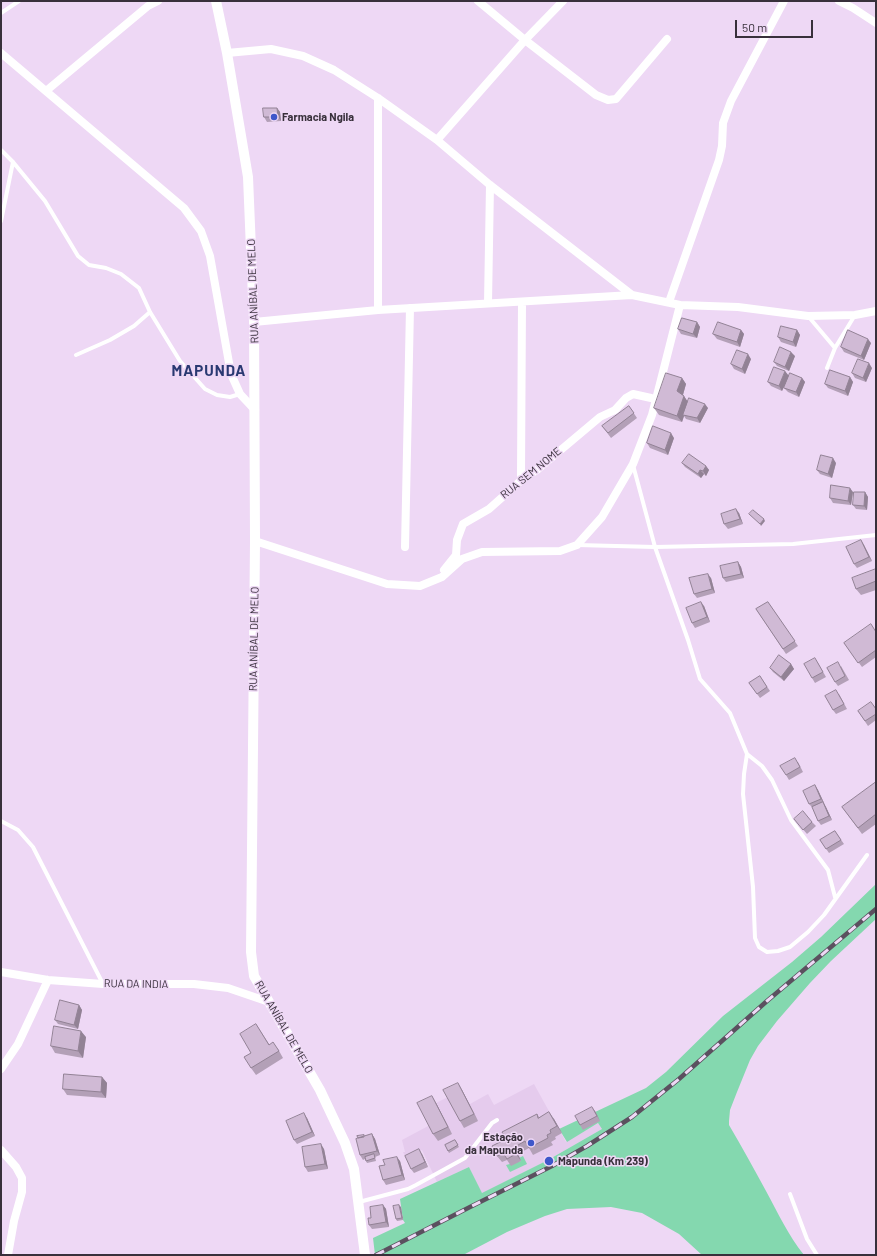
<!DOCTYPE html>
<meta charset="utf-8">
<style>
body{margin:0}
#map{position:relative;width:877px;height:1256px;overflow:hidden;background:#eed8f5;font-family:Barlow,sans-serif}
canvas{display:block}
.frame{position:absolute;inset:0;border:2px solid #38303b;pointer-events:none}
.scale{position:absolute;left:735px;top:20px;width:78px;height:18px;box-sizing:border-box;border:2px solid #38303b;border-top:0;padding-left:5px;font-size:12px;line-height:14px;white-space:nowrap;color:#38303b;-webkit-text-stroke:3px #eed8f5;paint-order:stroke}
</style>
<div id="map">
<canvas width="877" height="1256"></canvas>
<div class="frame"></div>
<div class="scale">50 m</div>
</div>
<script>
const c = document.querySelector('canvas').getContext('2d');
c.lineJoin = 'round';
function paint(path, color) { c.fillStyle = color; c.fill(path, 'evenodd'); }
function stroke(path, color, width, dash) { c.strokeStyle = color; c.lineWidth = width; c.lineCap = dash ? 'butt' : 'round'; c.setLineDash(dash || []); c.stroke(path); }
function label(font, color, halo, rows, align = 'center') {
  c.font = font + ' Barlow,sans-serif'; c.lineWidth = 3; c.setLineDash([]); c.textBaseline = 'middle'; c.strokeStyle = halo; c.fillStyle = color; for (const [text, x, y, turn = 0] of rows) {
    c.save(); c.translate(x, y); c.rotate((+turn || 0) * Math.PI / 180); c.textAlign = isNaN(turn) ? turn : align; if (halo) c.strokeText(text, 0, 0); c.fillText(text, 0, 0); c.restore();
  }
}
paint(new Path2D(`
 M534,1084L566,1142L598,1123L602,1129L548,1160L482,1194L469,1167L437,1182L422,1150L406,1159L403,1152H405L402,1140L430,1125L422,1110L462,1090L470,1104L488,1094L494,1105Z`), '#e5cbed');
paint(new Path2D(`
 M876,884V919L831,961L810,983L777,1021L758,1046L750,1060L737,1092L730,1110L729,1121V1125C742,1147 754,1169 766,1191C778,1213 788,1235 804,1255H702L679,1234L642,1213L611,1207L567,1209L545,1216L507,1232L465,1254L375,1255L373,1238L405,1223L403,1220L400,1199L469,1167L482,1193L548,1160L602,1129L598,1123L567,1142L559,1129L646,1088L666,1072L723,1016L792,962L821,937Z
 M523,1156L527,1164L510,1172L506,1165L521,1161L519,1158Z`), '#84d8af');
stroke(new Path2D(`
 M1,13L19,1
 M1,150L13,162L45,201L78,256L89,265L106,268L121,274L139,288L150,312L180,361L205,389L217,395L230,397L240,394
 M1,221L13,162
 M808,316L835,348
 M76,355L110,340L134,326L150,312
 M827,368L835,348L855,315
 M633,465L655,547L688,640L700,679L730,713L747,754
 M577,545L655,547L793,544L876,535
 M1,821L18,830L33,847L103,984
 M835,897L828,870L791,820L772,780L762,766L747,754L744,774L743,794L753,887L755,938L759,947L767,952L778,951L790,947L808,932L824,915L867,855
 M790,1194L807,1239L817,1255
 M359,1202L408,1189L416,1185L465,1158L492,1123L497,1120`), '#fff', 4);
stroke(new Path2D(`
 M478,1L525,40L596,95L608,100L616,99L667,39
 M839,1L853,8L876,23
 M1,53L184,208L201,231L210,256L231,374L240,394L255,410
 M227,53L271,49L303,56L334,70L378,98L437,140L490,185L632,295
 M46,91L148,6L158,1
 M378,98V310
 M437,140L525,40L563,1
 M669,302L719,160L722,146L723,123L731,101L784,1
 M488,303L490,185
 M680,305L738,307L808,316L855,315L876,311
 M254,322L378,310L632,295L680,305L652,415L633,464L602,517L577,545L560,551L482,552L462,559L442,577L420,586L387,584L255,541
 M521,475L522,302
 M405,547L410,308
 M444,570L456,555L457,540L463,524L489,509L525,477L537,470L600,417L615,410L626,398L633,394L651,398
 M1,972L48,980L103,984H194L228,988L269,1002
 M1,1069L18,1044L48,980
 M1,1150L16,1167L22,1178V1192L14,1221L8,1255`), '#fff', 8);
stroke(new Path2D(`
 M216,1L227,53L248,177L254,322L255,541L251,952L254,976L320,1090L345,1143L354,1169L365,1255`), '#fff', 10);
const rail = new Path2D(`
 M376,1255L470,1207L552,1166L587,1146L632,1117L679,1079L767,1001L876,909`);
stroke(rail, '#5b505f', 4.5);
stroke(rail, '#eed8f5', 3, [9]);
paint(new Path2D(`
 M277,108L280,112L281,121L267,122L264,117Z
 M697,322L700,327L697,338L681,334L678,329Z
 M741,330L744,334L740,347L717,339L713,334Z
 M797,330L800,335L796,347L781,342L778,337Z
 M871,343L864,360L844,352L841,347Z
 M795,356L789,371L777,366L774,362Z
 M751,359L745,374L734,369L731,364Z
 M872,368L866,382L855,378L852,373Z
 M789,376L782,391L771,386L768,382Z
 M850,377L853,382L848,396L828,388L825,384Z
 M682,378L686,384L683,395L687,401L708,408L700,423L686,419L684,416L682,422L659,415L654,408Z
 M802,378L805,382L799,397L788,392L784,388Z
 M629,406L637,418L611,438L602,426Z
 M674,438L668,455L650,448L647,443Z
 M682,463L706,466L709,470L706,476L704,474L701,478L685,467Z
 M836,463L832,478L820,474L817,470Z
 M853,492L851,505L833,503L830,498Z
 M865,492L868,497L867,510L856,509L853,505Z
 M739,513L743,524L728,529L724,524Z
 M861,540L864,545L872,561L857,568L854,564Z
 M738,562L741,567L744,578L726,582L723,578Z
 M876,569V590L861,595L856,589Z
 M711,578L715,593L697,598L694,594Z
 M768,602L798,646L786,654L756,609Z
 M704,606L710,622L695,628L692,623Z
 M876,632V657L862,667L844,643Z
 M818,663L826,677L815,683L812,678Z
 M791,664L794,669L784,681L773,672L770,668Z
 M841,666L849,680L838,686L835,682Z
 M760,676L770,691L760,698L749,683Z
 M839,694L847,709L836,714L833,710Z
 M876,709V720L868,726L858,711Z
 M798,762L803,772L789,780L786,775Z
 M876,782V824L862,834L842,807Z
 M815,785L818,790L832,820L821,825L818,821L812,807L809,804Z
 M794,819L812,822L816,826L807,834Z
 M835,831L844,844L829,853L820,840Z
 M79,1005L82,1010L78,1029L58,1024L55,1020Z
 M256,1024L269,1044L278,1049L283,1058L256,1075L251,1068V1053Z
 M86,1037L83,1058L55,1053L51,1046Z
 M102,1077L107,1083L106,1098L67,1095L63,1089Z
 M458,1083L462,1090L478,1121L464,1128L460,1121Z
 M432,1096L436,1103L452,1134L438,1141L433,1134Z
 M595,1111L600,1121L583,1130L580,1125Z
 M537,1114L539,1117L554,1119L562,1133L555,1137L556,1139L551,1142L553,1145L533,1155L529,1148L518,1154L521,1161L511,1166L507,1160L502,1162L497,1156L506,1139Z
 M307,1118L315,1136L297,1144L294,1140Z
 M372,1134L375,1139L380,1155L375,1157L376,1161L367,1163L365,1159L363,1160L360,1155L365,1136Z
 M455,1140L459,1147L449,1153L445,1145Z
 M324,1149L328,1169L308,1172L305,1167Z
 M422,1154L428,1167L414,1173L411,1169Z
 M400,1161L405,1180L386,1185L383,1180Z
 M383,1205L386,1209L389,1227L372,1229L369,1225L371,1218Z
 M401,1207L403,1220L397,1221L396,1219Z`), '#b3a0b7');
paint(new Path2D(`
 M277,108L280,112L281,121L278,117Z
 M697,322L700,327L697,338L693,334Z
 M741,330L744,334L740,347L737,342Z
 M797,330L800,335L796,347L793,342Z
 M868,339L871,343L864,360L861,356Z
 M791,352L795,356L789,371L785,367Z
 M748,354L751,359L745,374L742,369Z
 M869,363L872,368L866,382L863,378Z
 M785,371L789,376L782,391L779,386Z
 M850,377L853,382L848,396L845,391Z
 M682,378L686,384L682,398L677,391Z
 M802,378L805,382L799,397L796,392Z
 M684,396L688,402L683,415L684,416L682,422L677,416Z
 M705,404L708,408L700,423L697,418Z
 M671,433L674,438L668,455L665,450Z
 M833,458L836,463L832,478L828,474Z
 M706,466L709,470L706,476L703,471Z
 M700,470L704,474L701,478L698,474Z
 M850,488L853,492L851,505L848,501Z
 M865,492L868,497L867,510L864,506Z
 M736,509L739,513L743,524L740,519Z
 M764,519L765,521L761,526L760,524Z
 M861,540L864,545L872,561L869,557Z
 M738,562L741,567L744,578L741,574Z
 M708,574L711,578L715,593L712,589Z
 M701,602L704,606L710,622L707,617Z
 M791,664L794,669L784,681L781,677Z
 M815,785L818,790L824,803L821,799Z
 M823,802L826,807L832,820L829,816Z
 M79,1005L82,1010L78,1029L74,1025Z
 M81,1031L86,1037L83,1058L78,1051Z
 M102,1077L107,1083L106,1098L101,1092Z
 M458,1083L462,1090L478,1121L474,1114Z
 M432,1096L436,1103L452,1134L448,1127Z
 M592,1107L595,1111L600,1121L597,1116Z
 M549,1112L554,1119L562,1133L557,1126Z
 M304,1113L307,1118L315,1136L312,1132Z
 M372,1134L375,1139L380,1155L377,1151Z
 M321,1144L324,1149L328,1169L325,1164Z
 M513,1148L518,1154L521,1161L516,1154Z
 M419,1149L422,1154L428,1167L425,1162Z
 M397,1157L400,1161L405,1180L402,1175Z
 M383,1205L386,1209L389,1227L386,1222Z
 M399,1205L401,1207L403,1220L402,1218Z`), '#928295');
const building = new Path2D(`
 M263,108H277L278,117H264Z
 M682,318L697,322L693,334L678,329Z
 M718,322L741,330L737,342L713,334Z
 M781,326L797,330L793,342L778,337Z
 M848,330L868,339L861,356L841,347Z
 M780,347L791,352L785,367L774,362Z
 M737,350L748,354L742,369L731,364Z
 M858,359L869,363L863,378L852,373Z
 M774,367L785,371L779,386L768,382Z
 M830,370L850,377L845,391L825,384Z
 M666,373L682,378L677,391L684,396L677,416L654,408Z
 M790,373L802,378L796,392L784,388Z
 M689,398L705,404L697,418L683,415Z
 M629,406L634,413L608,433L602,426Z
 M653,426L671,433L665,450L647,443Z
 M689,454L706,466L703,471L700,470L698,474L682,463Z
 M821,455L833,458L828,474L817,470Z
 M831,485L850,488L848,501L830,498Z
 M854,492H865L864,506L853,505Z
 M736,509L740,519L724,524L721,514Z
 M753,510L764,519L760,524L749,514Z
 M861,540L869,557L854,564L846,547Z
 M738,562L741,574L723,578L720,566Z
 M876,569V581L856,589L852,578Z
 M708,574L712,589L694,594L689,578Z
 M701,602L707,617L692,623L686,608Z
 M768,602L795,641L783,649L756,609Z
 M871,624L876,632V650L858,663L844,643Z
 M779,655L791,664L781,677L770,668Z
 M815,658L823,672L812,678L804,664Z
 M838,662L845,676L835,682L827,668Z
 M760,676L767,687L757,694L749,683Z
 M836,690L844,704L833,710L825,696Z
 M871,702L876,709V714L865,721L858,711Z
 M795,758L800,767L786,775L780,766Z
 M876,782V814L858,828L842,807Z
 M815,785L821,799L809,804L803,791Z
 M823,802L829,816L818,821L812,807Z
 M803,811L812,822L803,830L794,819Z
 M835,831L841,840L826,849L820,840Z
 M60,1000L79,1005L74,1025L55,1020Z
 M256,1024L269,1045L273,1042L279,1051L251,1068L244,1057L251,1053L240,1034Z
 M54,1026L81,1031L78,1051L51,1046Z
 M64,1074L102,1077L101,1092L63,1089Z
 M458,1083L474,1114L460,1121L443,1090Z
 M432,1096L448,1127L433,1134L417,1103Z
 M592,1107L597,1116L580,1125L575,1116Z
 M549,1112L557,1126L550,1130L551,1133L547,1135L548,1138L529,1148L525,1141L513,1148L516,1154L507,1159L503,1153L497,1156L492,1146L506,1139L502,1132L537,1114L538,1118Z
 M304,1113L312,1132L294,1140L286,1121Z
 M372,1134L377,1151L360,1155L356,1139Z
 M364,1135V1137L358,1138L357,1136Z
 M455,1140L458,1145L448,1151L445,1145Z
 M321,1144L325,1164L305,1167L302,1147Z
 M419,1149L425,1162L411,1169L405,1156Z
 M374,1154L375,1158L366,1161L365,1157Z
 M397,1157L402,1175L383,1180L379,1166L385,1165L383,1160Z
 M383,1205L386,1222L369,1225L368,1218H371L370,1207Z
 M399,1205L402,1218L396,1219L393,1206Z`);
paint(building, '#d0bad5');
stroke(building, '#928295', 1);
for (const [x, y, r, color] of [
 [274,117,4,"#3e57ca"],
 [531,1143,4,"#3e57ca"],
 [549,1161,5,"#3e57ca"]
]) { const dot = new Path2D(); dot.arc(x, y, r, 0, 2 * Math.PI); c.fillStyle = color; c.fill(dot); stroke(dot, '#eed8f5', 1.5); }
label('bold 11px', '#38303b', '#eed8f5', [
 ["Farmacia Ngila",282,117],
 ["Estação",523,1137,"right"],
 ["da Mapunda",523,1150,"right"],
 ["Mapunda (Km 239)",558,1161]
], 'left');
label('11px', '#38303b', '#eed8f5', [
 ["RUA ANÍBAL DE MELO",253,291,-92],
 ["RUA SEM NOME",531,473,-39],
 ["RUA ANÍBAL DE MELO",254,639,-89],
 ["RUA DA INDIA",136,984,1],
 ["RUA ANÍBAL DE MELO",284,1027,60]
]);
c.letterSpacing = '1px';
label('bold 15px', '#2a3972', '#eed8f5', [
 ["MAPUNDA",209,371]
]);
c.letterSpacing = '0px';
</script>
